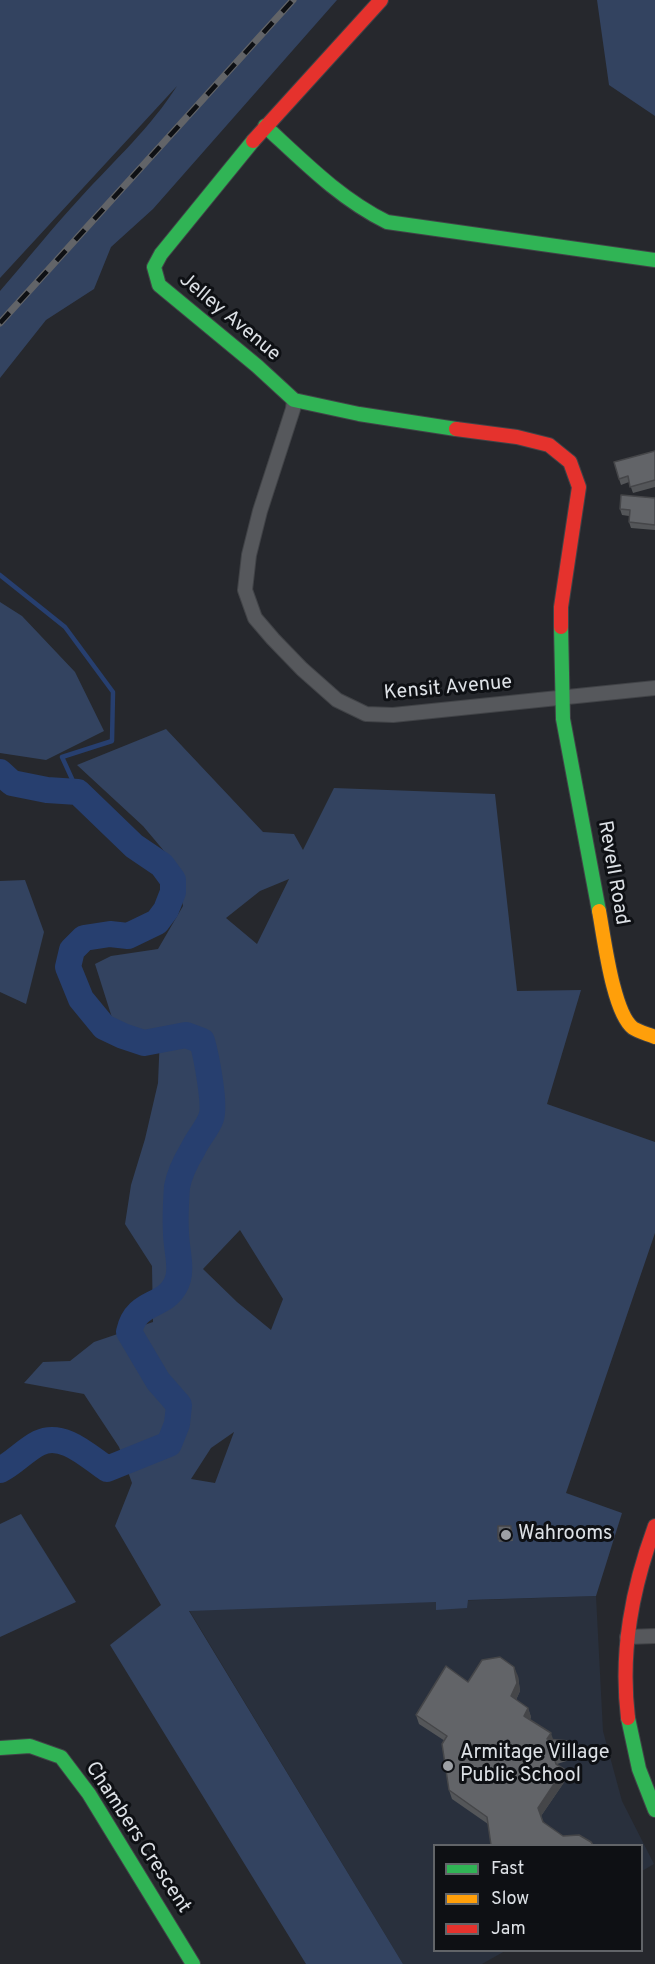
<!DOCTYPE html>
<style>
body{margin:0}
#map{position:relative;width:655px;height:1964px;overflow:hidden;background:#26282d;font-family:Overpass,sans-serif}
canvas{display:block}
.legend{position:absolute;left:433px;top:1844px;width:210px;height:108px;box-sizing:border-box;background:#0e1014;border:2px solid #616468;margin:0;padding:8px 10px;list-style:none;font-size:18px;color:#dde1e6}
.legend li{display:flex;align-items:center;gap:12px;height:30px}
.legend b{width:30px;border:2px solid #616468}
</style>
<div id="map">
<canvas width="655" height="1964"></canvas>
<ul class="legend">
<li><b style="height:8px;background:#30b455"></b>Fast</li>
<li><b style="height:8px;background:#ff9f0a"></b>Slow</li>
<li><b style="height:8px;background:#e5322d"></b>Jam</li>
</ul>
</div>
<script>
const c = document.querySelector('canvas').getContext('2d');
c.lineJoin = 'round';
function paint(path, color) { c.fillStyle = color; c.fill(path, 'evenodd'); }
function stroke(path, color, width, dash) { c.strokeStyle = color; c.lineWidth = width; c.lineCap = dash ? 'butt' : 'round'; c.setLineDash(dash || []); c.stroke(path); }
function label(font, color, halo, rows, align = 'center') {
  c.font = font + ' Overpass,sans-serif'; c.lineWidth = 6; c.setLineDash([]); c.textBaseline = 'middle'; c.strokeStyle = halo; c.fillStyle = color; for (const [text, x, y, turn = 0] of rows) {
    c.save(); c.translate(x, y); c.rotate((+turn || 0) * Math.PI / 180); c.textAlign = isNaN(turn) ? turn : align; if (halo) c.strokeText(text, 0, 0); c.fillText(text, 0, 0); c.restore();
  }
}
paint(new Path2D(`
 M596,1596L603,1731L622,1801L654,1864L642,1871V1846H434V1950L505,1951L482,1964H403L189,1610Z`), '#29303d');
paint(new Path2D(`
 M0,0H337L153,209L111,247L94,289L46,320L0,378V291C27,260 53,227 81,197C114,161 151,127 177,86L0,278Z
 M597,0H655V116L609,85Z
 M0,602L22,616L75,672L104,731L46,760L0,753Z
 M166,729L263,832L294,834L303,850L334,788L495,794L517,991L581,990L547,1104L655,1142V1233L566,1493L622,1513L596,1596L468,1600L467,1608L436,1610V1602L189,1611L403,1964H306L110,1645L161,1605L115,1526L132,1483L119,1447L84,1394L24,1383L43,1362L70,1361L94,1342L153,1322L152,1266L125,1224L131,1185L145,1139L158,1083L160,1035L114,1024L95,964L111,956L158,949L183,906L175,864L143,826L77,765ZM289,879L257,944L226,918L260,891ZM240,1230L283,1299L271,1330L237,1302L203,1269ZM234,1432L215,1483L191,1479L211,1448Z
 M25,880L44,932L26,1004L0,992V881Z
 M21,1514L76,1602L0,1637V1524Z`), '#334360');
stroke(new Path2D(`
 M0,575L65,627L113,692L112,741L62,757L78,792`), '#273f6f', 4.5);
stroke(new Path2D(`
 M0,772L12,783L47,790L78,792L134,846L162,865L173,880V892L166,910L157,922L128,936L110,934L84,938L72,950L68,967L81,999L104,1027L123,1036L144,1043L186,1035L202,1041C206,1055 216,1105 211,1118C207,1129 198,1138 193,1149C187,1159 179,1175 177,1187C176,1201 175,1218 176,1233C176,1249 184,1271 175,1286C163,1308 136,1300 129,1332L158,1381L179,1405L177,1424L169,1444L107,1469C89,1457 63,1431 39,1443C25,1450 14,1463 0,1470`), '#273f6f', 26);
const street = new Path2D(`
 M294,400L293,409L260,511L249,555L245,590L255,618L273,639L302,669L337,700L366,714L393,715L655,688
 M627,1637L655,1636`);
const fast = new Path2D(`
 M265,126C303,161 340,199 387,222L655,260
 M253,141L161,254L154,267L159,285L257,366L294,400L359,414L456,429
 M561,627L563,719L599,911
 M628,1718L639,1769L655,1810
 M0,1748L30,1746L61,1757L89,1794L193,1964`);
const slow = new Path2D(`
 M599,911C604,937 613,1013 633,1028C639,1032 648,1034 655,1037`);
const jam = new Path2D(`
 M253,141L381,0
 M456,429L517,437L549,445L570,462L579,487L561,607V627
 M628,1718C620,1651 632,1589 655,1526`);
stroke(street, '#414347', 16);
stroke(fast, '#414347', 16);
stroke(slow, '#414347', 16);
stroke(jam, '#414347', 16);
stroke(street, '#56585c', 14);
stroke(fast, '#30b455', 14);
stroke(slow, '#ff9f0a', 14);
stroke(jam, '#e5322d', 14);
const rail = new Path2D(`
 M0,323L293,0`);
stroke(rail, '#626468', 7);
stroke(rail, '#0e1014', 4.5, [14]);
paint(new Path2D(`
 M655,451V487L633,493L629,482L621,485L619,479Z
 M655,498V530L631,528L629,522V516L622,515L620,509Z
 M512,1529L513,1541L499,1542L498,1539Z
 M518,1676L520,1691L516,1700L528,1708L531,1717L530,1720L553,1740L569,1741L572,1750L573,1759L557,1764L567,1778L541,1816L543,1823L563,1836L591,1842L488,1824L452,1799L449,1790L445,1741L419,1724L416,1715L468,1682Z`), '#545659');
paint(new Path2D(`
 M514,1667L518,1676L520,1691L514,1704L511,1696Z
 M528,1708L531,1717L527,1724L524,1716Z
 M551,1733L554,1742L547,1739Z
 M569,1741L572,1750L573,1759L569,1750Z
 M564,1769L567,1778L541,1816L546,1831L538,1808Z`), '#454649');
const building = new Path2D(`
 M655,451V480L630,487L628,476L619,479L614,462Z
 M621,495L655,498V525L629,522L630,510L620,509Z
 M498,1526H511V1538L498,1539Z
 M500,1657L514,1667L517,1683L511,1696L528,1708L524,1716L551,1733L547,1739L569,1741V1750L553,1755L556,1764L564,1769L538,1808L543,1822L563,1836L579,1835L591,1842L593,1845H491L487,1817L449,1790L442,1744L447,1736L416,1715L446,1666L468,1682L482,1660Z`);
paint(building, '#626468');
stroke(building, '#454649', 1.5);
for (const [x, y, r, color] of [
 [506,1535,6,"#9da0a5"],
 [448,1766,6,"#9da0a5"]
]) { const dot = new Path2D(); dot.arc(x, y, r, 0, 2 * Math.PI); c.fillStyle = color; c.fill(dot); stroke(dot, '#0e1014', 2); }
label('20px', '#dde1e6', '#0e1014', [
 ["Jelley Avenue",229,318,40],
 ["Kensit Avenue",448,689,-5],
 ["Revell Road",612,873,80],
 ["Chambers Crescent",137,1838,57]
]);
label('20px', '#dde1e6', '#0e1014', [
 ["Wahrooms",518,1535],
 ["Armitage Village",460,1754],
 ["Public School",460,1777]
], 'left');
</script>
